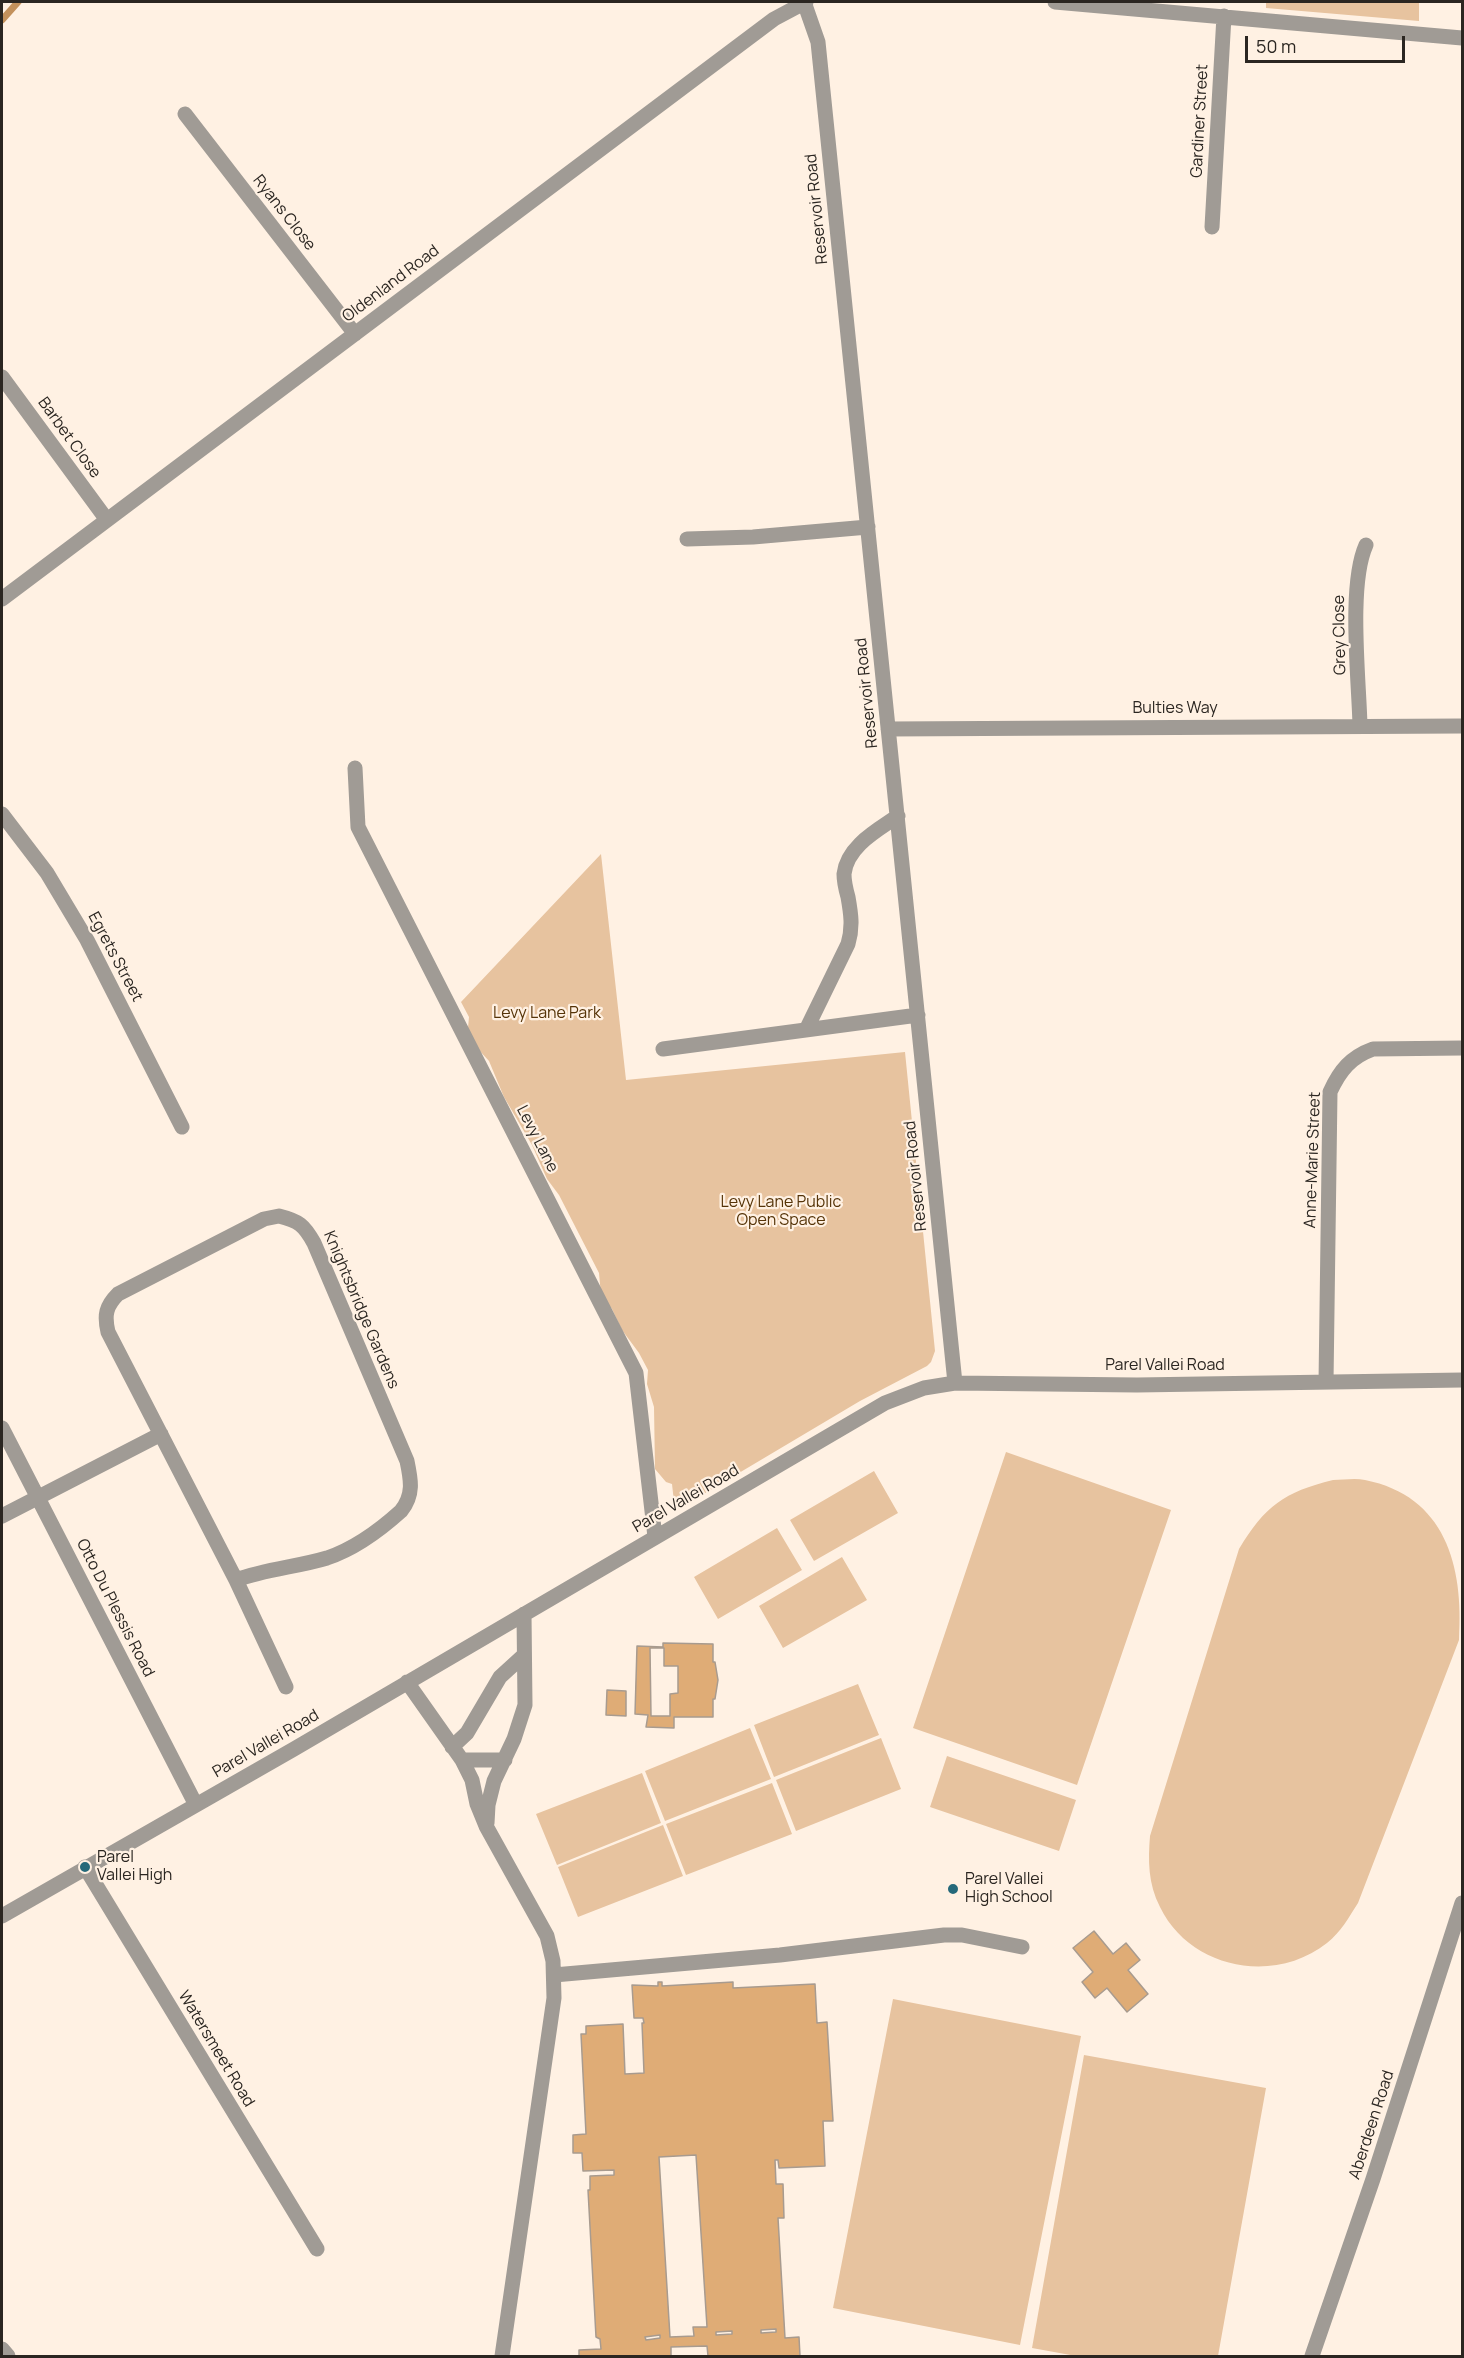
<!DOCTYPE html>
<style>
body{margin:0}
#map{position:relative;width:1464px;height:2358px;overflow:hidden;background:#fff1e3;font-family:Manrope,sans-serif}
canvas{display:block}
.frame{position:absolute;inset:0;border:3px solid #2b2621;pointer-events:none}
.scale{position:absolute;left:1245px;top:36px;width:160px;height:27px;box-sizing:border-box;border:3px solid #2b2621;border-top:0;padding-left:8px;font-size:18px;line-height:21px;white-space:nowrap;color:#2b2621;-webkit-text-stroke:4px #fff1e3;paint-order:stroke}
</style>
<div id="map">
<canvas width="1464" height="2358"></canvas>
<div class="frame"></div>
<div class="scale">50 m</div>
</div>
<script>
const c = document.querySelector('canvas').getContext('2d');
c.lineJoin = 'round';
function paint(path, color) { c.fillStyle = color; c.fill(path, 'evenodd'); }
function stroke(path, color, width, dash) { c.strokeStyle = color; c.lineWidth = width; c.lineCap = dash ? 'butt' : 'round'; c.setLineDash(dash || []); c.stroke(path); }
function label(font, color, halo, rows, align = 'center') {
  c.font = font + ' Manrope,sans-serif'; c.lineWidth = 4.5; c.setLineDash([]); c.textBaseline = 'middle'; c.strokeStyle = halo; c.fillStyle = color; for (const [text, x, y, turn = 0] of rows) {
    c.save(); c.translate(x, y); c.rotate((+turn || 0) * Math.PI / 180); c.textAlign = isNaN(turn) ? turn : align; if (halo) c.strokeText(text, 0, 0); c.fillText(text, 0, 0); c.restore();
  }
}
paint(new Path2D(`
 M1266,2H1419V21L1266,8Z
 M601,854L626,1080L905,1052L935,1351L931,1362L927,1366L860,1401L675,1511L672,1484L666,1482L655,1469L654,1407L647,1384L648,1370L639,1353L622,1330L612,1309L601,1295L599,1273L559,1195L547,1179L532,1145L504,1097L489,1061L478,1049L468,1028L469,1017L461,1002Z
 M1006,1452L1171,1510L1077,1785L913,1728Z
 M874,1471L898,1513L814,1561L790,1520Z
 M1333,1480C1343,1480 1355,1478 1365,1480C1445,1496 1464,1565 1459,1640L1358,1903C1349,1917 1341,1932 1327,1943C1274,1985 1190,1969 1160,1907C1148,1884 1148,1860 1150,1836L1239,1549C1265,1506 1284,1492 1333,1480Z
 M777,1528L802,1570L718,1619L694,1577Z
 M842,1557L867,1600L783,1648L759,1606Z
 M858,1684L879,1735L774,1777L754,1725Z
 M750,1728L771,1779L665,1821L645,1771Z
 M881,1738L901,1789L796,1831L776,1780Z
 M947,1756L1076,1800L1059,1851L930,1807Z
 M642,1773L661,1823L557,1865L536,1814Z
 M772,1783L792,1834L686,1875L666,1824Z
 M663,1825L683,1876L578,1917L558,1867Z
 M893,1999L1081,2036L1020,2345L833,2308Z
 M1084,2055L1266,2088L1218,2356H1076L1032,2348Z`), '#e7c39f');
stroke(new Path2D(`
 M2,20L18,2`), '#c3915c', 7);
const building = new Path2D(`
 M663,1643L713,1644V1662H715L718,1680L715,1699H713V1717H674V1728L646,1727L648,1715L635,1714L637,1646L663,1647ZM650,1648H664V1666H678V1693L670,1694V1716H651Z
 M607,1690L626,1691V1716L606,1715Z
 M1094,1931L1113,1954L1126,1943L1140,1960L1128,1970L1148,1994L1127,2012L1107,1988L1095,1998L1082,1982L1093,1972L1073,1948Z
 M658,1982H662V1986L733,1982V1988L815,1984L817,2023L827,2022L833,2121H823L825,2166L779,2168L778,2160H775L776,2184H783L784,2218H778L785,2338L799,2337L800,2356H708L707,2346L671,2347V2356H579V2350L601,2349L600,2339L596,2337L588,2190H590V2176L614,2175V2170L583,2171L582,2153H573V2135L586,2134L581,2034H586V2026L623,2024L625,2074L644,2073L642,2023H644L643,2018H634L632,1985L658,1986ZM696,2155L707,2327H693L694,2336L670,2337L659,2157ZM776,2329V2332L761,2333V2330ZM732,2331V2334L716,2335V2332ZM660,2335V2338L646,2340L645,2337Z`);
paint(building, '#dfac76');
stroke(building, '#a89b8f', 1.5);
stroke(new Path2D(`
 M804,2L818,42L955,1383
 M1055,2L1462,38
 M185,114L355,334
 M1212,227L1224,16
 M2,377L107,520
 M687,539L753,537L868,527
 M2,599L774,19L806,2
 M1360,726C1359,680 1348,585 1366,545
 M888,729L1462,726
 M355,768L358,827L636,1373L655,1537
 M2,814L47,873L87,940L182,1127
 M806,1030L848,944C853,927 851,914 848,897C846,890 844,881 844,874C847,846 878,830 898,816
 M663,1049L918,1015
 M279,1216C299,1221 304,1225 314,1243L407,1461C411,1480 414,1495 401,1511C380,1530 354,1549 327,1558C297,1567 266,1569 236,1580L108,1332C104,1315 106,1306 118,1294L264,1219Z
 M1326,1382L1330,1092C1340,1070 1351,1057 1373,1049L1462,1048
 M2,1428L196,1805
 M2,1516L161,1434
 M236,1580L286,1687
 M407,1682L462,1760H505
 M452,1747L467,1733L500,1677L523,1656
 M462,1760L472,1780L477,1804L486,1826L547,1936L553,1961L554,1998L502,2356
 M487,1823L488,1805L494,1781L514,1739L525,1705L524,1614
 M85,1867L317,2249
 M2,1916L294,1749L885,1403L924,1388L955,1383L1137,1385L1462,1380
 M554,1975L780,1955L944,1935H962L1022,1947
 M2,2349L8,2356
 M1312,2356L1373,2179L1462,1903`), '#a09b95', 15);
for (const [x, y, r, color] of [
 [85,1867,6,"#25697a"],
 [953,1889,6,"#25697a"]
]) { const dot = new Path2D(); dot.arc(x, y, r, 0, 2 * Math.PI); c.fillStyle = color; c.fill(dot); stroke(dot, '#fff1e3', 2); }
label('16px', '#2b2621', '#fff1e3', [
 ["Gardiner Street",1200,121,-87],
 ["Reservoir Road",817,209,-96],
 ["Ryans Close",284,213,52],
 ["Oldenland Road",391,284,-37],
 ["Barbet Close",69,438,54],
 ["Grey Close",1340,635,-91],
 ["Reservoir Road",867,693,-96],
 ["Bulties Way",1175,709],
 ["Egrets Street",115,957,62],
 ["Levy Lane",537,1139,63],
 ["Anne-Marie Street",1313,1160,-88],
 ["Reservoir Road",916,1176,-96],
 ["Knightsbridge Gardens",361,1310,67],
 ["Parel Vallei Road",1165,1366],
 ["Parel Vallei Road",686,1499,-30],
 ["Otto Du Plessis Road",115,1608,63],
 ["Parel Vallei Road",266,1744,-30],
 ["Watersmeet Road",216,2049,59],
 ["Aberdeen Road",1372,2125,-72]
]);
label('16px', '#563408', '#fff1e3', [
 ["Levy Lane Park",547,1014],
 ["Levy Lane Public",781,1203],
 ["Open Space",781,1221]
]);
label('16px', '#2b2621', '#fff1e3', [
 ["Parel",97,1858],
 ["Vallei High",97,1876],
 ["Parel Vallei",965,1880],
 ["High School",965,1898]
], 'left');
</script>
